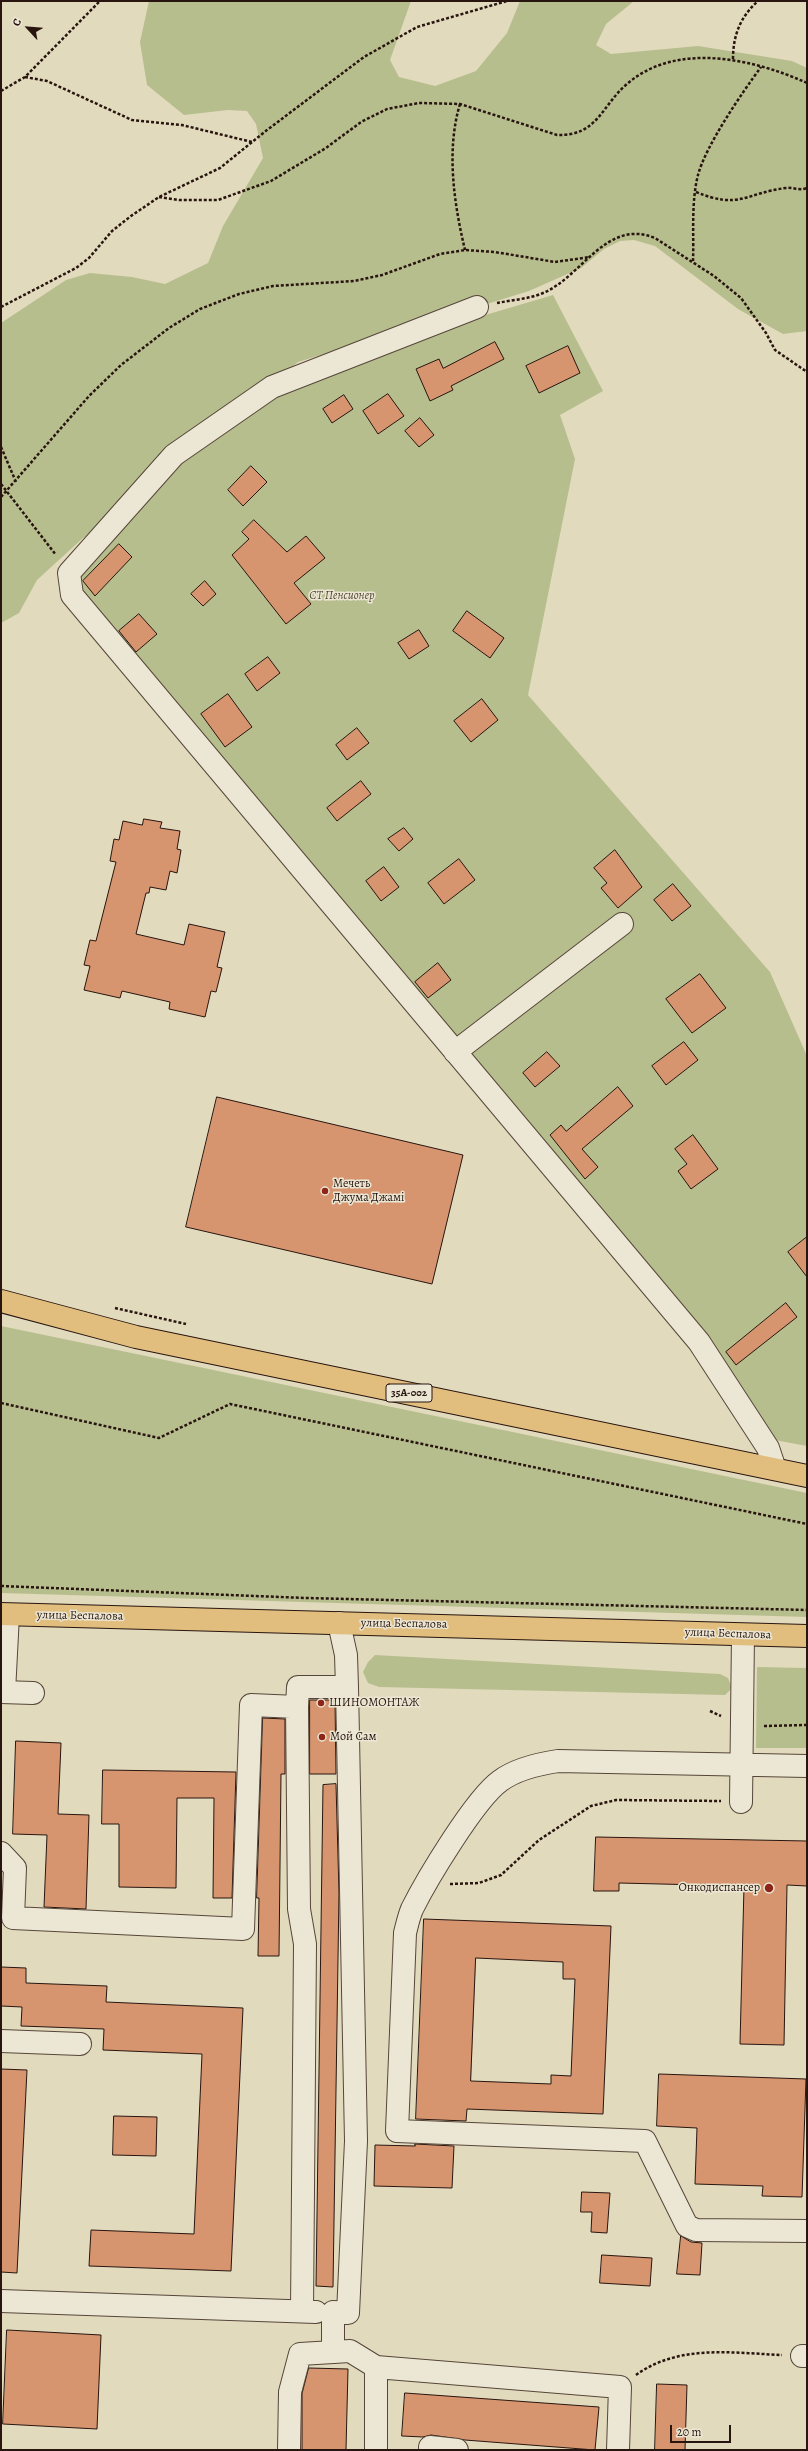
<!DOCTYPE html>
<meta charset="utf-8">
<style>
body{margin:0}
#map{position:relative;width:808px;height:2451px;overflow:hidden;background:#e2dabd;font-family:Alegreya,serif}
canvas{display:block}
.frame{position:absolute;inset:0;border:2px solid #28150f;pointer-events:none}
.north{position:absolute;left:8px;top:8px;width:40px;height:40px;-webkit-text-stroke:3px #ece7d4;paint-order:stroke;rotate:296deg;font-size:11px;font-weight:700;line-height:16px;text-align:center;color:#28150f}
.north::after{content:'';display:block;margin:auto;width:14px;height:18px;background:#28150f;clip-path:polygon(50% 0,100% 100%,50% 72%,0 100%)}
.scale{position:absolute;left:670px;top:2425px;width:61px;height:18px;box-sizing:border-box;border:2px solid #28150f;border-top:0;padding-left:5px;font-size:12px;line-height:14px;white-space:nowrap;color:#28150f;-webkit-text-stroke:3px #ece7d4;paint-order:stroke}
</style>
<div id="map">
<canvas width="808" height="2451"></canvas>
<div class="frame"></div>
<div class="north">С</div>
<div class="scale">20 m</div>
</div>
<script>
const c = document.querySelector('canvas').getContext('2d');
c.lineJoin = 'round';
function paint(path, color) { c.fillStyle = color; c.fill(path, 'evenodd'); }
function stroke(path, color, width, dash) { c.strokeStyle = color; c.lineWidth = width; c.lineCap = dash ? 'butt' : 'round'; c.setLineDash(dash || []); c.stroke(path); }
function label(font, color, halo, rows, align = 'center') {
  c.font = font + ' Alegreya,serif'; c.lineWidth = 3; c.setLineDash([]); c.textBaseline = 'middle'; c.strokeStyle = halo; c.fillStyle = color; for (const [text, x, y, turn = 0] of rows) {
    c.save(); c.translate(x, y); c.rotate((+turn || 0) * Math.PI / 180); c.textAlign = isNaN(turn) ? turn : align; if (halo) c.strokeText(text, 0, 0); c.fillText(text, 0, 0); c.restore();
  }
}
paint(new Path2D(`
 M149,1H411L390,60L399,77L435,86L476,71L507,33L520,1H634L606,24L596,45L611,54L698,46L792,61L807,68V331L783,334L738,309L655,246L634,240L620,241L604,249L581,268L529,291L298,362L83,538L37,580L19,613L1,623V323L66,280L90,273L132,277L165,284L208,263L223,226L263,158L256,124L247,111L228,110L184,115L147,85L140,42Z
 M553,295L603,391L560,415L575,459L528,695L770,972L807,1056V1446L769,1439L79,598L77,581L174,468L269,398L455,324Z
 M1,1326L807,1493V1617L1,1593Z
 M375,1655L720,1674L728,1678L732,1688L725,1695L379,1687L368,1683L363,1672L368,1662Z
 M757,1667L807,1668V1748H756Z`), '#b7be8e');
const building = new Path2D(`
 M495,342L504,359L451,386L453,390L430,401L416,369L439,359L443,368Z
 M568,346L580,373L539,393L526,366Z
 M388,394L404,416L378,434L363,411Z
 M344,395L353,409L332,423L323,409Z
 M420,418L434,435L419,447L405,431Z
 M251,466L267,482L243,506L228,490Z
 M254,520L287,552L306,536L325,558L294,583L311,604L286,624L232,555L249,539L242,532Z
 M119,544L132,557L95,596L83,581Z
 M205,581L216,594L203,606L191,594Z
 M467,611L504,638L490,658L453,631Z
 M139,614L157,634L136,652L119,631Z
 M419,630L429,646L409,659L398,643Z
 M268,657L280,673L257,691L245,674Z
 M228,694L252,727L225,747L201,714Z
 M482,699L498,720L471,742L454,721Z
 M357,728L369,743L347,760L336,745Z
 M361,781L371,794L337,821L327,808Z
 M144,819L162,822L160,828L180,831L177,849L181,850L177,873L170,871L166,890L150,887L149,893H146L136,934L184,945L189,924L225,932L217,967L222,968L216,992L211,991L205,1017L169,1009L170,1002L122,991L120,998L84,990L90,966L84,965L90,940L96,941L116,862L110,861L114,839L119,840L123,821L142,825Z
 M404,828L413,839L399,851L388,839Z
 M615,850L642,887L618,908L601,888L607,883L594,868Z
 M459,859L475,880L444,904L428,883Z
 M384,867L399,887L381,901L366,881Z
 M673,884L691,906L672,921L654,900Z
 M438,963L451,980L428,998L415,982Z
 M700,974L726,1008L692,1033L666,999Z
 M684,1042L698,1060L666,1085L652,1066Z
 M547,1052L560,1066L535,1087L523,1073Z
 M618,1087L633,1106L582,1149L598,1167L585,1179L550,1135L561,1125L566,1131Z
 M217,1097L463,1155L432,1284L186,1227Z
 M693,1135L718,1169L691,1189L678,1171L687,1164L675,1149Z
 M807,1237V1277L788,1252Z
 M786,1303L797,1317L736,1365L726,1352Z
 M310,1700H335L336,1774H310Z
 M263,1718L285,1719V1774H281L279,1956H258L259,1898H257Z
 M16,1741L61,1743L58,1814L89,1815L86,1909L44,1907L47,1835L13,1834Z
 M103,1770L236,1772L232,1898H213L214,1798H177L176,1888L119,1887V1824H102Z
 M336,1784L339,1893L333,2287L316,2286L323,1785Z
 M596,1837L807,1841V1886L787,1885L784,2045L740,2044L744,1886L619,1883V1891H594Z
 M424,1919L611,1926L603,2114L467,2109L466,2121L416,2119ZM476,1958L563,1962V1979H575L571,2076L551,2075V2084L471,2081Z
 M1,1967L26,1968V1983L107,1986L106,2002L243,2008L231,2271L89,2266L91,2230L194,2234L202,2054L103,2050L104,2029L21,2026L22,2007L1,2006Z
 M1,2069L27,2070L17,2273L1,2272Z
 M659,2074L806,2079L802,2197L762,2196L763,2186L695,2184L697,2128L657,2126Z
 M114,2116L157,2117L156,2156L113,2155Z
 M415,2144L454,2146L452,2188L374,2186L375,2145L415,2146Z
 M582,2192L610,2193L607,2233L591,2232L592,2212H581Z
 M681,2236L691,2242L702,2243L700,2275L677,2274Z
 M602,2255L652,2258L650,2286L600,2283Z
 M7,2330L101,2335L97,2429L3,2424Z
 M309,2368L348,2369L346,2450H302V2394Z
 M657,2384L687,2385L685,2450H655Z
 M405,2393L599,2407L595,2450L465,2440L431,2435L423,2437L402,2436Z`);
paint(building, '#d6946f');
stroke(building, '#28150f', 1);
const minor = new Path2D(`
 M477,307L272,387L174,455L69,573L72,595L699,1342L768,1448L775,1469
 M455,1052L622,924
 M1,1692L33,1693
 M4,1692L8,1615
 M297,1707L299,1909L305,1944L302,2311
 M807,1766L558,1761C538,1764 516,1769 500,1781C475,1799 427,1879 412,1909C409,1916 407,1925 405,1933L397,2131L645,2141L687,2226L696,2230L807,2231
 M741,1802L743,1635
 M1,1853L15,1868L13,1918L243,1929L251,1705L297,1707L298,1687H347
 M1,2041L80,2044
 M1,2301L316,2312
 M333,2351V2312L348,2313L356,2141L347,1687L346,1655L339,1623
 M802,2356H807
 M376,2367V2450
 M430,2447L457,2450
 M289,2450L290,2392L300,2354L350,2351L376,2367L620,2387L618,2450`);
const major = new Path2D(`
 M1,1301L136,1337L807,1476
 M1,1614L807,1636`);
stroke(minor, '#56463a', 24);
stroke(major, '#28150f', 24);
stroke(new Path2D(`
 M733,59C733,36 740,17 758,1
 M25,77L47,81L132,120L182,125L252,142
 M1,91L25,77L100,1
 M460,104C446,150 454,204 465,250
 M696,192C740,210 745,193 786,188C793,187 799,191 807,188
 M159,197L179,200H218L271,181L326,148L361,122L387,109L419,103L460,104L557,135C598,136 601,106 627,84C676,41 754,59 807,83
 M693,261C694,234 691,202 698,175C706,145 742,93 761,67
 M497,303C512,300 529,299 543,293C582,277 606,218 655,238L714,276L741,298L766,333L775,350L807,372
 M1,307L76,268L89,258L112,231L131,216L159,197L220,168L267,130L364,57L417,27L507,1
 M1,447L16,482
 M1,484L56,555
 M1,497L89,396L121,365L169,328L200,309L239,294L273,286L354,281L382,275L440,254L465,250L495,252L555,262L590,257
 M115,1308L186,1324
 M1,1403L159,1438L230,1404L807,1524
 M1,1586L306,1598L807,1610
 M710,1711L721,1716
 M764,1726L807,1725
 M450,1884L479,1883L501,1875L539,1840L591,1806L616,1800L721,1801
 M636,2375C679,2344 732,2353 782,2355`), '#28150f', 2.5, [3, 2]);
stroke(minor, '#ece7d4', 22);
stroke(major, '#e1bd7e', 22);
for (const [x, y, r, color] of [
 [325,1191,4,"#8f2418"],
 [321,1703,4,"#8f2418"],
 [322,1737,4,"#8f2418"],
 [769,1888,5,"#8f2418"]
]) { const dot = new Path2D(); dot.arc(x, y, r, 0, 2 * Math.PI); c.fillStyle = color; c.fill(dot); stroke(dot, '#ece7d4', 1.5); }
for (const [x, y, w] of [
 [409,1393,46]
]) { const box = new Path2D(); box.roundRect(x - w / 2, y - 9, w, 18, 3); c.fillStyle = '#ece7d4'; c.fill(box); stroke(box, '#28150f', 1); }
label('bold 11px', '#28150f', null, [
 ["35А-002",409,1393]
]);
label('italic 12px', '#534835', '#ece7d4', [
 ["СТ Пенсионер",342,596]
]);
label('12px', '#28150f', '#ece7d4', [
 ["Мечеть",333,1184],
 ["Джума Джамі",333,1198],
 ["ШИНОМОНТАЖ",329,1703],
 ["Мой Сам",330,1737],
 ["Онкодиспансер",760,1888,"right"]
], 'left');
label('12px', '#28150f', '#ece7d4', [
 ["улица Беспалова",80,1616,1],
 ["улица Беспалова",404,1624,1],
 ["улица Беспалова",728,1634,2]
]);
</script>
